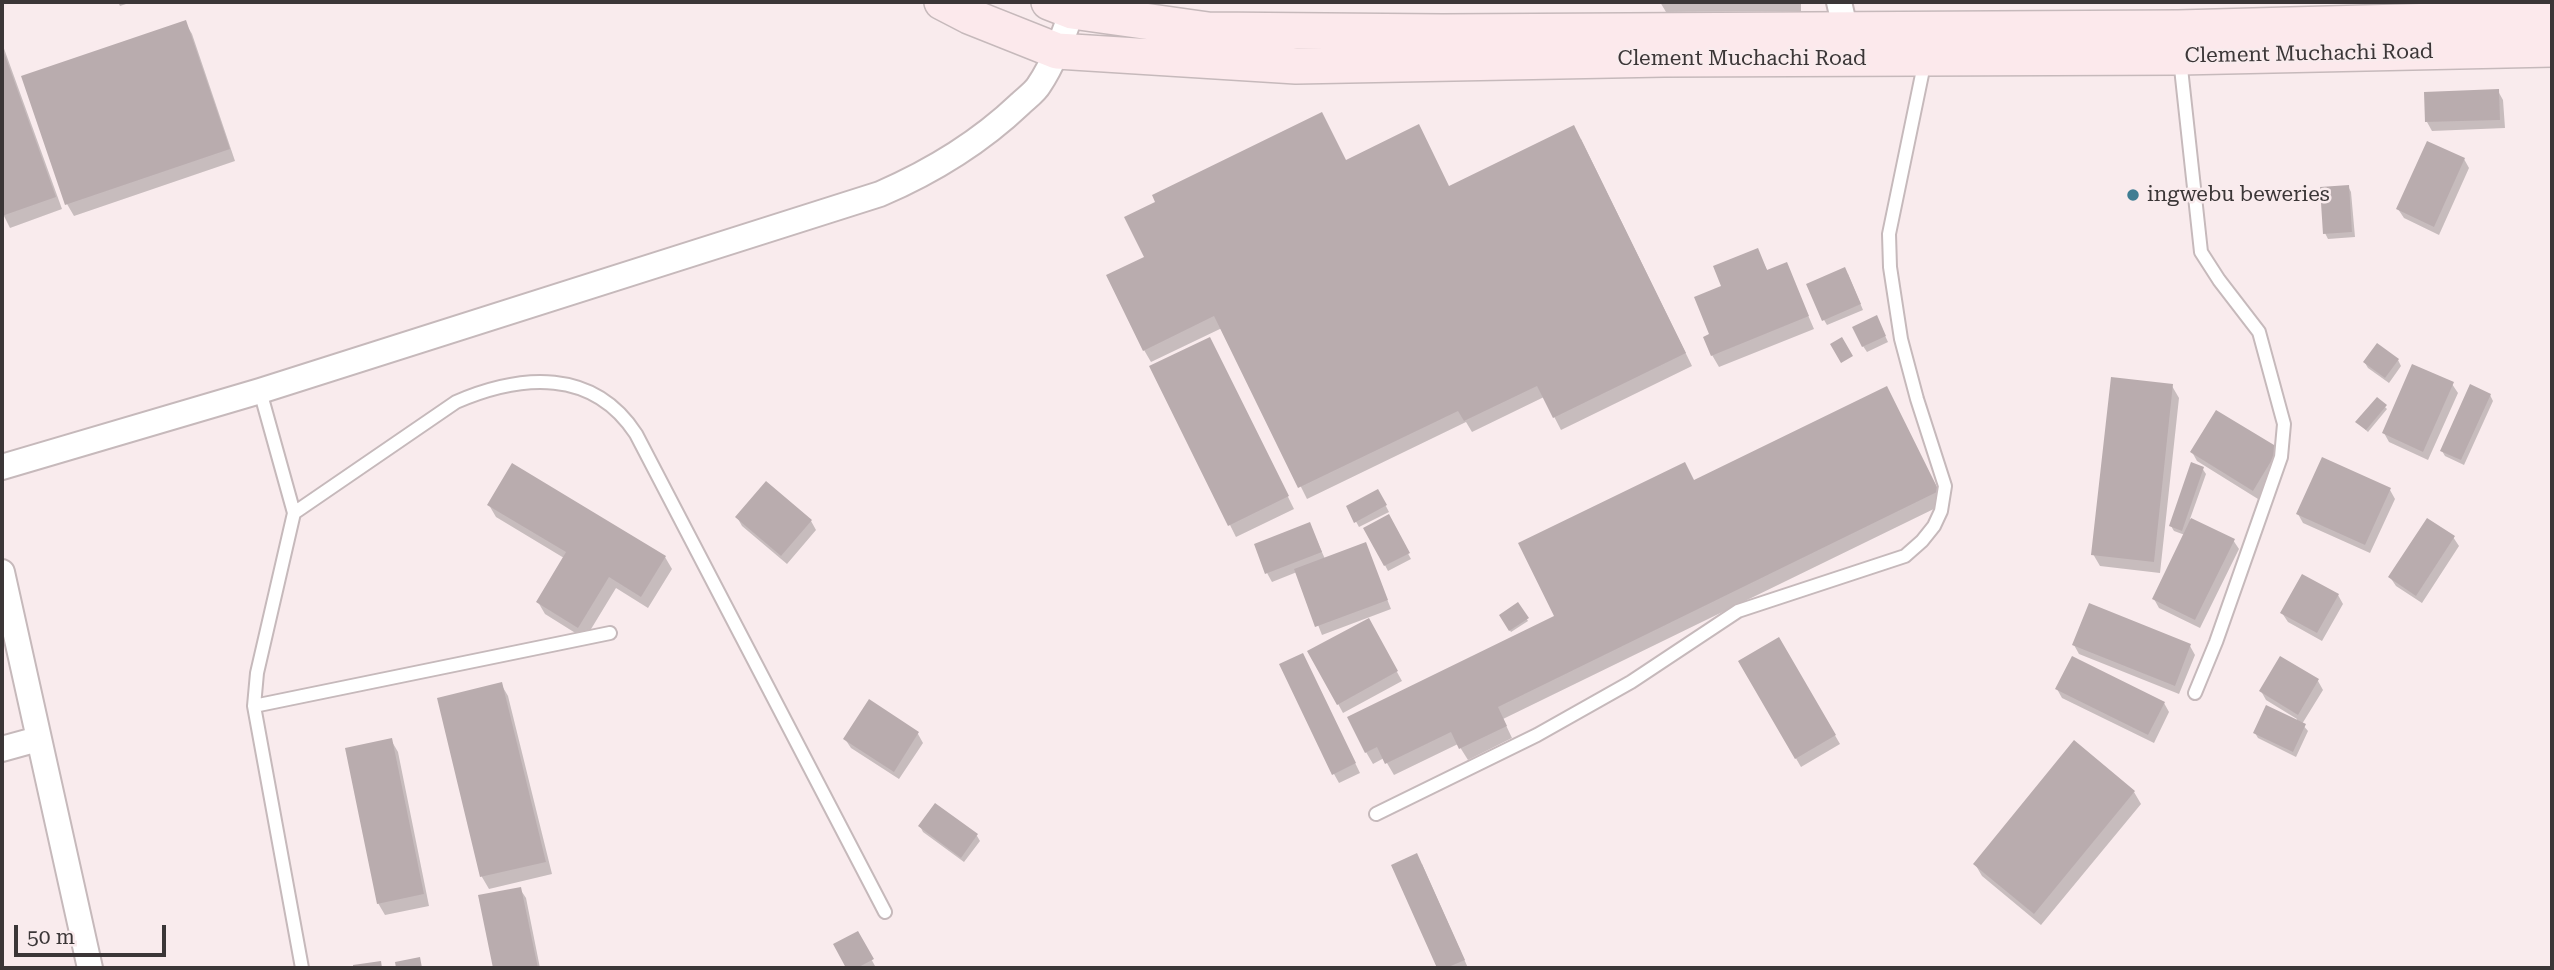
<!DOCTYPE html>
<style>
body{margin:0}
#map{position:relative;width:2554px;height:970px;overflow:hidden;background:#f9ebed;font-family:"Roboto Serif",serif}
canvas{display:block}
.frame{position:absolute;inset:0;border:4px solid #3b3637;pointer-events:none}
.scale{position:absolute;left:14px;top:925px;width:152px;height:32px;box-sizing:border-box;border:4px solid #3b3637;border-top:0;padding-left:9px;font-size:21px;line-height:24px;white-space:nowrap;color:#3b3637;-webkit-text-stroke:5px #f9ebed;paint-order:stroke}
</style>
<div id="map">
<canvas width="2554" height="970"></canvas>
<div class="frame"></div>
<div class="scale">50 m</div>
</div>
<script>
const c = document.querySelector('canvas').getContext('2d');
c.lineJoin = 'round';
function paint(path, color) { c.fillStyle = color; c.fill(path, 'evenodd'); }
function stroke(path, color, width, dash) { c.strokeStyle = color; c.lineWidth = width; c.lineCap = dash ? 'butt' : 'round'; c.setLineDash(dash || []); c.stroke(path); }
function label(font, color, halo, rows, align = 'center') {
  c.font = font + ' "Roboto Serif",serif'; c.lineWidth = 5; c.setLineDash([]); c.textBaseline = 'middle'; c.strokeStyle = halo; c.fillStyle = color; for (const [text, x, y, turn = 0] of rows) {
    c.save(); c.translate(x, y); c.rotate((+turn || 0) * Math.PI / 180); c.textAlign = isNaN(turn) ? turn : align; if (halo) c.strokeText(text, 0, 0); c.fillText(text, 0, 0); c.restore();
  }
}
paint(new Path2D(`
 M118,2H132L120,6Z
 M1660,2H1801V11L1666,12Z
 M185,22L192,34L235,161L74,216L67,204Z
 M2,43L62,209L10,228L2,212Z
 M2498,91L2503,100L2505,128L2432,131L2427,122Z
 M1581,139L1692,366L1561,430L1544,397L1472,432L1466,422L1307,499L1222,328L1151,362L1144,350L1346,161L1449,188Z
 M2464,159L2469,168L2439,235L2404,218L2398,209Z
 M2348,186L2351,192L2355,237L2328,239L2325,233Z
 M1757,250L1768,272L1786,264L1814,329L1719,367L1712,355L1711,335L1723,287Z
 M1848,274L1863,310L1827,325L1824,320Z
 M1879,323L1888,342L1867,352L1863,346Z
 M1216,351L1294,509L1236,537L1230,525Z
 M2398,360L2401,366L2389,383L2368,368L2365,363Z
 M2452,384L2458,393L2428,460L2389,442L2384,433Z
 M2172,386L2179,398L2160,573L2100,566L2093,554Z
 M1886,388L1944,504L1503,719L1512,738L1468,760L1458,744L1394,775L1384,758L1373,764L1366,752L1556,617L1694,482Z
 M2490,395L2493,401L2464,465L2445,456L2442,451Z
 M2377,399L2387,409L2368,432L2359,424Z
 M2278,449L2283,458L2258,499L2197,461L2192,452Z
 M2202,468L2206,474L2190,519L2233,540L2239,549L2200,628L2159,608L2154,599L2185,535L2174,531L2171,526Z
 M766,483L811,521L816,530L787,564L742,526L737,517Z
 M2390,490L2395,499L2370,553L2303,523L2298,514Z
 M1378,491L1389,512L1359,527L1348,507Z
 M489,505L665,557L672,569L648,608L616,588L585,639L545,614L538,602L564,558L496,517Z
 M1388,517L1411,559L1388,571L1366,529Z
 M1310,525L1325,559L1365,544L1391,609L1322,635L1297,572L1272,582L1267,573Z
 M2453,537L2459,546L2422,603L2396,586L2390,577Z
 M2338,595L2343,604L2322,641L2288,622L2282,613Z
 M1518,605L1528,621L1511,632L1501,616Z
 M1368,620L1402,681L1343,713L1310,652Z
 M1779,639L1840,744L1801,767L1740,662Z
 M2074,645L2190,646L2195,655L2179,694L2079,654Z
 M1307,664L1360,773L1339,783L1334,774Z
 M2318,681L2323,690L2302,724L2308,731L2296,757L2258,738L2255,733L2296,721L2297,719L2266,700L2261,691Z
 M501,684L508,696L552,874L489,889L482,877L439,699Z
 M2057,689L2164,703L2169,712L2154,743L2062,698Z
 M918,734L923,743L899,779L851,748L845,739Z
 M391,740L398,752L429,906L385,915L378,903Z
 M2134,792L2141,804L2041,925L1982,876L1975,864Z
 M920,826L977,836L980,841L964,862L923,832Z
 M1422,864L1468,968H1439L1393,866Z
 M520,889L526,898L540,968H495L480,897Z
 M857,933L875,966L870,968H848L835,945Z`), '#0003');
paint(new Path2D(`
 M186,20L230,149L65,205L21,76Z
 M2,47L56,197L2,216Z
 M2499,89L2500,120L2425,122L2424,92Z
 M1322,112L1346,160L1419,124L1449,186L1574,125L1686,353L1553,418L1537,386L1464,421L1458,411L1298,488L1214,316L1143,351L1106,275L1144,257L1124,217L1155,202L1152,195Z
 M2427,141L2465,158L2434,227L2396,209Z
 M2349,185L2352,232L2323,234L2320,187Z
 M1758,248L1767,270L1787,262L1809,316L1711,356L1703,337L1709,334L1694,297L1721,286L1713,266Z
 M1845,267L1861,304L1822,321L1806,284Z
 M1877,315L1886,336L1862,347L1852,327Z
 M1210,337L1289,496L1228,526L1149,366Z
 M1842,337L1853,356L1841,363L1830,344Z
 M2377,343L2399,359L2385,378L2363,362Z
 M2412,364L2454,382L2423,452L2382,433Z
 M2111,377L2173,384L2154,562L2091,555Z
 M2470,384L2491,394L2461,460L2440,451Z
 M1887,386L1939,491L1498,707L1507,726L1459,749L1451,732L1385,764L1377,747L1365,753L1347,717L1554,616L1518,543L1685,462L1694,480Z
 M2377,397L2387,405L2366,430L2355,422Z
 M2216,410L2279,448L2253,491L2190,452Z
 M2322,457L2391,488L2365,545L2296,514Z
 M2191,462L2204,467L2182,531L2169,526Z
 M512,463L666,556L641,597L609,577L578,628L536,602L566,552L487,505Z
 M766,481L812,520L781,556L735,517Z
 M1378,489L1387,505L1354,523L1346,506Z
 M1389,514L1410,553L1384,566L1363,528Z
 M2191,518L2235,539L2195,620L2152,599Z
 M2427,518L2455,536L2416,596L2388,577Z
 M1310,522L1322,552L1265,574L1254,544Z
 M1366,542L1388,600L1315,627L1294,569Z
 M2302,574L2339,594L2317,633L2280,613Z
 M1518,602L1529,618L1509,631L1499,615Z
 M2089,603L2191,644L2175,686L2072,645Z
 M1369,618L1398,671L1337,705L1307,651Z
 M1779,637L1836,735L1795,759L1738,661Z
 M1303,653L1356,763L1332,775L1279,664Z
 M2072,656L2165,702L2148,735L2055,689Z
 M2280,656L2319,679L2298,715L2259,691Z
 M502,682L546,862L480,877L437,698Z
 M869,699L919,732L894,772L843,739Z
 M2266,705L2306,724L2293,752L2253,733Z
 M392,738L424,894L377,904L345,748Z
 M2074,740L2135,791L2034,914L1973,864Z
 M935,803L978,834L961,858L918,826Z
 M1417,853L1465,960L1446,968H1437L1391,865Z
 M521,887L538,968H493L478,895Z
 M858,931L874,959L857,968H846L833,944Z
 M420,957L422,968H396L395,962Z
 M381,961L382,968H353V965Z`), '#b9acae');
const service = new Path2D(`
 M2180,59L2201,252L2219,280L2259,332L2284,424L2281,457L2216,642L2195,693
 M260,391L294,513L257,673L254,706L302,968
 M294,513L456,402C521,374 593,368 636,434L885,912
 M254,706L610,633
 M1376,814L1537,735L1631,682L1738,611L1905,556L1922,541L1934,526L1941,511L1945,486L1917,399L1901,339L1890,267L1889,234L1925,60`);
const minor = new Path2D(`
 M1839,2L1849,45
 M2,467L260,391L880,194C931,172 980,142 1020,104C1026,98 1035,92 1039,85C1054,63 1063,36 1072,11
 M2,572L90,968
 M2,749L38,739`);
const secondary = new Path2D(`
 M942,2L969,16L1057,51L1296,66L1664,59L2180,57L2552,49
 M1049,2L1072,11L1208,30L1443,32L2178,28L2552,18`);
stroke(service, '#c6b9bb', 16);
stroke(minor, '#c6b9bb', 28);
stroke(secondary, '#c6b9bb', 38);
stroke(service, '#fff', 12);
stroke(minor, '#fff', 24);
stroke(secondary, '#fce9ec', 35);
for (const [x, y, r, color] of [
 [2133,195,7,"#3f7d93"]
]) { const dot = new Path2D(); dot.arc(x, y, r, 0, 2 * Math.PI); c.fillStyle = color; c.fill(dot); stroke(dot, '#f9ebed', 2.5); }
label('21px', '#3b3637', '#f9ebed', [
 ["Clement Muchachi Road",2309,54,-1],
 ["Clement Muchachi Road",1742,59]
]);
label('21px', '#3b3637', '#f9ebed', [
 ["ingwebu beweries",2147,195]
], 'left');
</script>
